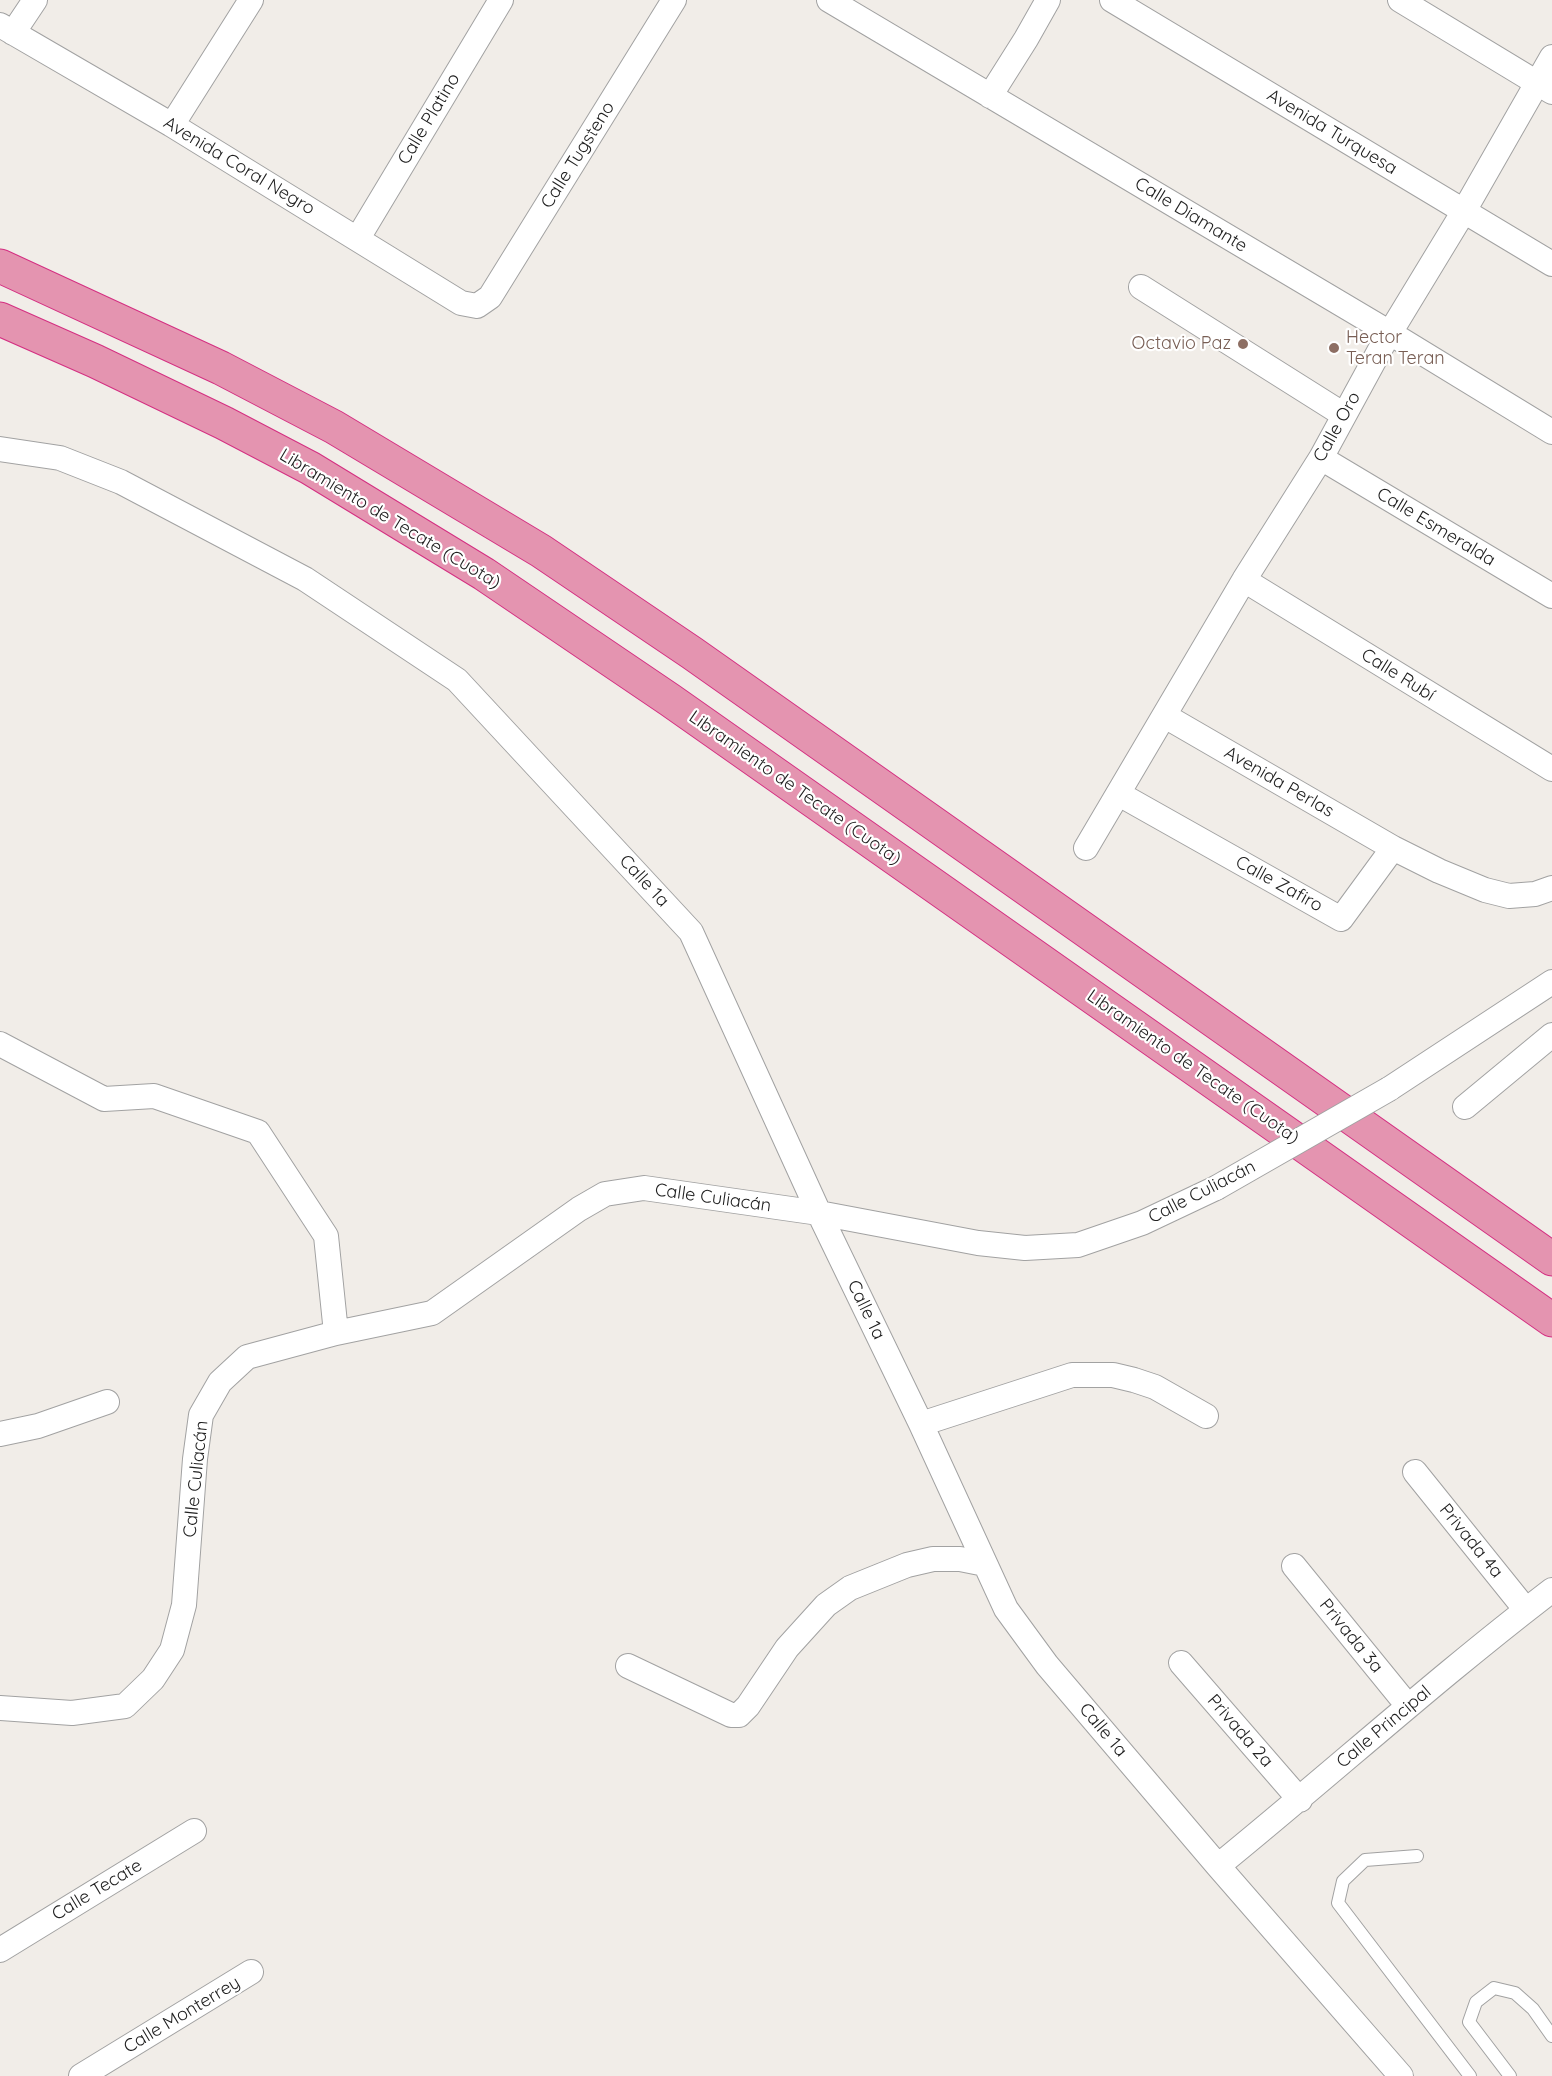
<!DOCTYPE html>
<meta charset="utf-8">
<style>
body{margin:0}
canvas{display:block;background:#f1ede8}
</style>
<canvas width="1552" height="2076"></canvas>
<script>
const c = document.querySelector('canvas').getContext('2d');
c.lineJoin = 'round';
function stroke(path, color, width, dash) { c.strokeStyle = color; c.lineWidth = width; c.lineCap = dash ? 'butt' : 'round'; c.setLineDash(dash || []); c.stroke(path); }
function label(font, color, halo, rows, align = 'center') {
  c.font = font + ' Quicksand,sans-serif'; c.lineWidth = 4.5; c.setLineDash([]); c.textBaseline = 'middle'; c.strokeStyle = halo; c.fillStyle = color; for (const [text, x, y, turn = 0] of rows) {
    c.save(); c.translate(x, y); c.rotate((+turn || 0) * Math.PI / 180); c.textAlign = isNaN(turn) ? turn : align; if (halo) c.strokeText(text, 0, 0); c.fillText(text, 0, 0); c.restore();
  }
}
const lane = new Path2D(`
 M1417,1856L1365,1860L1343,1881L1338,1903L1470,2076
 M1510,2076L1469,2022L1476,2002L1494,1988L1515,1993L1533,2009L1552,2036`);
const street = new Path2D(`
 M829,0L1390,333L1552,432
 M1112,0L1552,264
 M1400,0L1552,92
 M0,25L172,125L461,303L477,306L490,297L674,0
 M13,33L35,0
 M990,96L1026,39L1048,0
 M172,125L251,0
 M358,238L501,0
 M1141,287L1344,415
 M0,449L60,458L121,482L305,579L457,680L691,932L819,1213L921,1424L1006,1609L1047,1665L1218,1866L1401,2076
 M1321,458L1552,596
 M1244,580L1552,769
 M1165,716L1393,848L1439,871L1485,890L1509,896L1535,894L1552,888
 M1119,794L1341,919L1393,848
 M1086,848L1244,580L1321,458L1382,346L1464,211L1552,57
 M0,1044L104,1099L154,1096L258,1132L326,1236L336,1333
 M1389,1089L1552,982
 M1465,1107L1552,1035
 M921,1424L1072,1375H1113L1134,1380L1155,1387L1206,1416
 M0,1434L38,1426L107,1402
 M1415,1472L1526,1610
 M1294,1566L1408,1706
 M1181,1663L1300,1800
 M628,1666L731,1715H739L748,1706L787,1648L826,1605L850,1588L907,1565L933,1559H960L985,1564
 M0,1708L72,1713L125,1706L153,1679L172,1650L184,1605L195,1459L201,1415L220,1382L247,1357L336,1333L432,1313L579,1209L605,1194L644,1188L819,1213L978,1243L1025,1248L1078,1245L1142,1223L1216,1188
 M1218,1866C1330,1775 1437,1678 1552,1590
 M0,1950L194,1831
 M81,2076L251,1972`);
const highway = new Path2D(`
 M0,266L221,368L334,427L541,551L692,653L1552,1259
 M0,319L95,361L224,423L310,468L484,574L670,700L1552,1320`);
stroke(lane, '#a2a2a2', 14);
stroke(street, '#a2a2a2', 26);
stroke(highway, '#d43082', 35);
stroke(lane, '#fff', 12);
stroke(street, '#fff', 24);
stroke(highway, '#e494b0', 33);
const streetBridge = new Path2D(`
 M1216,1188L1389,1089`);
stroke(streetBridge, '#a2a2a2', 26, []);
stroke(streetBridge, '#fff', 24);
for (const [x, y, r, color] of [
 [1243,344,6,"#8d6e63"],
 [1334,348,6,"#8d6e63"]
]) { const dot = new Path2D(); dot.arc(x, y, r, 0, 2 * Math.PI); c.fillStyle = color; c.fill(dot); stroke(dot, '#fff', 2); }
label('18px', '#212121', '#fff', [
 ["Calle Platino",429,119,-59],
 ["Avenida Turquesa",1332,132,31],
 ["Calle Tugsteno",578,155,-58],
 ["Avenida Coral Negro",239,166,31],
 ["Calle Diamante",1191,215,31],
 ["Calle Oro",1337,427,-61],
 ["Libramiento de Tecate (Cuota)",390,519,31],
 ["Calle Esmeralda",1436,527,31],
 ["Calle Rubí",1398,675,32],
 ["Avenida Perlas",1279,782,30],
 ["Libramiento de Tecate (Cuota)",795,788,35],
 ["Calle 1a",644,881,47],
 ["Calle Zafiro",1279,884,29],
 ["Libramiento de Tecate (Cuota)",1193,1067,35],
 ["Calle Culiacán",1202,1192,-27],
 ["Calle Culiacán",713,1198,8],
 ["Calle 1a",866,1310,64],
 ["Calle Culiacán",196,1479,-84],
 ["Privada 4a",1471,1541,51],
 ["Privada 3a",1351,1636,51],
 ["Calle Principal",1384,1727,-40],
 ["Calle 1a",1103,1730,50],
 ["Privada 2a",1240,1731,49],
 ["Calle Tecate",97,1890,-31],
 ["Calle Monterrey",182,2015,-31]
]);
label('18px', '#785e54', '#fff', [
 ["Hector",1346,338],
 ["Teran Teran",1346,359],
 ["Octavio Paz",1231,344,"right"]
], 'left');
</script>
